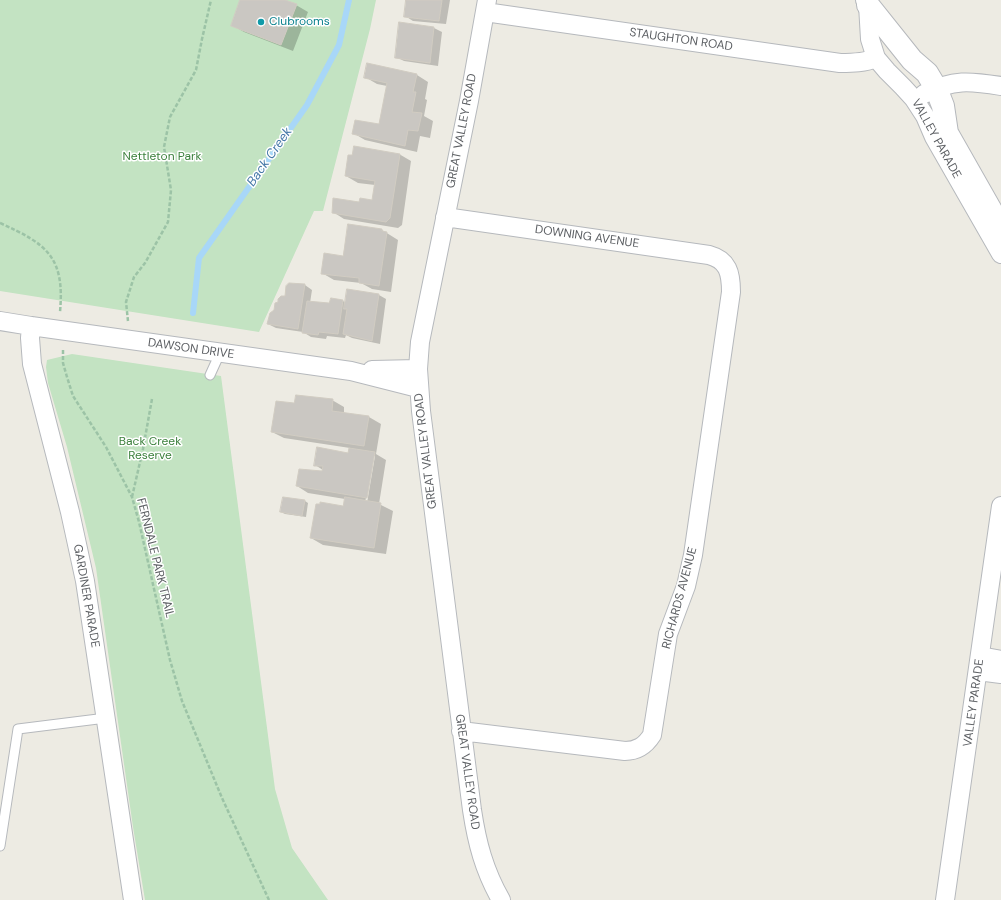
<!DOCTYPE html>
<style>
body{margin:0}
canvas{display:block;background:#edebe3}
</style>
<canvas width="1001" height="900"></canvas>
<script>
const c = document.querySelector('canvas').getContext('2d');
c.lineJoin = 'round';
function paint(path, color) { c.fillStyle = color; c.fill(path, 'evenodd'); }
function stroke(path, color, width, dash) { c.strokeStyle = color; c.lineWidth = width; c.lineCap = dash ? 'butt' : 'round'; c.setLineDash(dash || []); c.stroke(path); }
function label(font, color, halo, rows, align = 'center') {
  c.font = font + ' "DM Sans",sans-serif'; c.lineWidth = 3; c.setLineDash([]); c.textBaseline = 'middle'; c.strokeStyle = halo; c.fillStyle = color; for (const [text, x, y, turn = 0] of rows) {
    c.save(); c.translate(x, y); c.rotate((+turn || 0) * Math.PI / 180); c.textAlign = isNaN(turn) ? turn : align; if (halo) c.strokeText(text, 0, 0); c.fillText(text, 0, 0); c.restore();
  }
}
paint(new Path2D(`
 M0,0H376L370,29L323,211H314L259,332L0,291Z
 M72,354L221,376L275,789L292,848L328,900H145L133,827L96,568L67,447L48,383L46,367L47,360Z`), '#c3e3c2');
paint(new Path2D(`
 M241,0H283L296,5L308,12L293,51L244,32L232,25Z
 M407,0H450L446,24L413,21L405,16Z
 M434,28L442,32L438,66L404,61L396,57Z
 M417,75L428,82L425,99L427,100L424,116L433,121L430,138L420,136L417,152L365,140L353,133L379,126L387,86L377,84L365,77Z
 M399,154L411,161L402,225L398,228L344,219L333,212L360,203L373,201L375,185L358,183L346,176Z
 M349,225L382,230L398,240L391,292L372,289L361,283L334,280L322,273L344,257Z
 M305,285L312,290L310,303L330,305L343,301L346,303L379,295L386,299L380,344L352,338L346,335L345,338L327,336L326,339L311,337L303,332L276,328L268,324L275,310L285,297Z
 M332,400L344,407V413L369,417L381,424L376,454L386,460L379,504L393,511L386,554L323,545L311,538L344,507L345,499L308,493L297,486L323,472V470L315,465L348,454L350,448L284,438L272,432L295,404ZM373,456H375L367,503H365Z
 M284,498L305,501L308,503L306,517L285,514L281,512Z`), '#0003');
stroke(new Path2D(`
 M193,313L199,258L307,105L339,45L349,0`), '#a8d7f8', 6);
const building = new Path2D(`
 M240,0H285L297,4L281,45L231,26Z
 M406,0H442L439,21L404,17Z
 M399,22L434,27L430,63L395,58Z
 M367,63L417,74L413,92H416L412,112L422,113L418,131L408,130L405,146L352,134L355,120L379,124L387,83L364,78Z
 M354,146L400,154L390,218L386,222L332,213L333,198L359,202L360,198L372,200L375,181L345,176L348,155H352Z
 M348,224L382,229V231L387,232L379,286L359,283V278L321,274L324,253L343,256Z
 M289,283L305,284L298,329L267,324L270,313L274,310L275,303L278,302V299L281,296H285L286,286Z
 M347,289L379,294L372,341L343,334L347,309H344Z
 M331,298L343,300L338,334L319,332L318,335L302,333L307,301L329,303Z
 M296,395L333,399L332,411L369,416L364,446L271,432L276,401L294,403Z
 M317,447L348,453L349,448L375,452L367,498L296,486L299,469L322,471L323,466H314Z
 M283,497L305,500L302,516L280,512Z
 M345,497L381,503L374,548L310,538L316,504H320V502L343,506Z`);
paint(building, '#cac7c2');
stroke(building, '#d1ccc2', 1);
const lane = new Path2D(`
 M210,375L220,353
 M0,846L18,729L106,718`);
const street = new Path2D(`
 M487,0L469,101L420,342L418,369L421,411L472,810C477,843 484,870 501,900
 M865,0L868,5L870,39L876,58L887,71L903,87L914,99L925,116L934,137L1001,254
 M485,12L840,63C852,63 865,63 876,58
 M924,94C953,79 970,81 1001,86
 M445,217L709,255C728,260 731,273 731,292L693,555L686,586L668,634L652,735C645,746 637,751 625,751L461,731
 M0,321L31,326L30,338L32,364L70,512L85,581L133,900
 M31,326L351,371L418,388
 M372,370L418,369
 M980,656L1001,660
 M978,671L1001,674
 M945,900L1001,506`);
const secondary = new Path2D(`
 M868,5L912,60L927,73L936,88L943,106L947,133L1001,228`);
stroke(lane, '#b6b9bd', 11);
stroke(street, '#b6b9bd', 20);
stroke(secondary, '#b5b8bc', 24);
stroke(new Path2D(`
 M0,223C47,244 65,257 60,312
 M128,321L126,302L134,277L145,263L168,222L171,190L164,147L170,117L196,70L202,39L211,0
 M63,350V363L67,377L73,396L106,447L132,497L139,522L170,660L182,701L222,798L269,900
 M132,497L143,449L152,399`), '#9cc3a6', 2.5, [4, 2]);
stroke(lane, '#fff', 9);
stroke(street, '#fff', 18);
stroke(secondary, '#fff', 22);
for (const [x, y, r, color] of [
 [261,22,4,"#0f9aa8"]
]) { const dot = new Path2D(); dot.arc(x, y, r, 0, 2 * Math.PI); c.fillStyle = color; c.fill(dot); stroke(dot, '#fff', 1.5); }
label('12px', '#0d838f', '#fff', [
 ["Clubrooms",269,22]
], 'left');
label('12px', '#5c5f63', '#fff', [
 ["STAUGHTON ROAD",681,40,8],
 ["GREAT VALLEY ROAD",462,131,-79],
 ["VALLEY PARADE",936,139,61],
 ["DOWNING AVENUE",587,237,8],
 ["DAWSON DRIVE",191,349,8],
 ["GREAT VALLEY ROAD",426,451,-97],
 ["FERNDALE PARK TRAIL",155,558,76],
 ["GARDINER PARADE",86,596,80],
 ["RICHARDS AVENUE",680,598,-75],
 ["VALLEY PARADE",974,703,-82],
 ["GREAT VALLEY ROAD",467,772,82]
]);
label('12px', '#3c813d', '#fff', [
 ["Nettleton Park",162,157],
 ["Back Creek",150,442],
 ["Reserve",150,456]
]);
label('italic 13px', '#4779a8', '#fff', [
 ["Back Creek",270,157,-55]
]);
</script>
